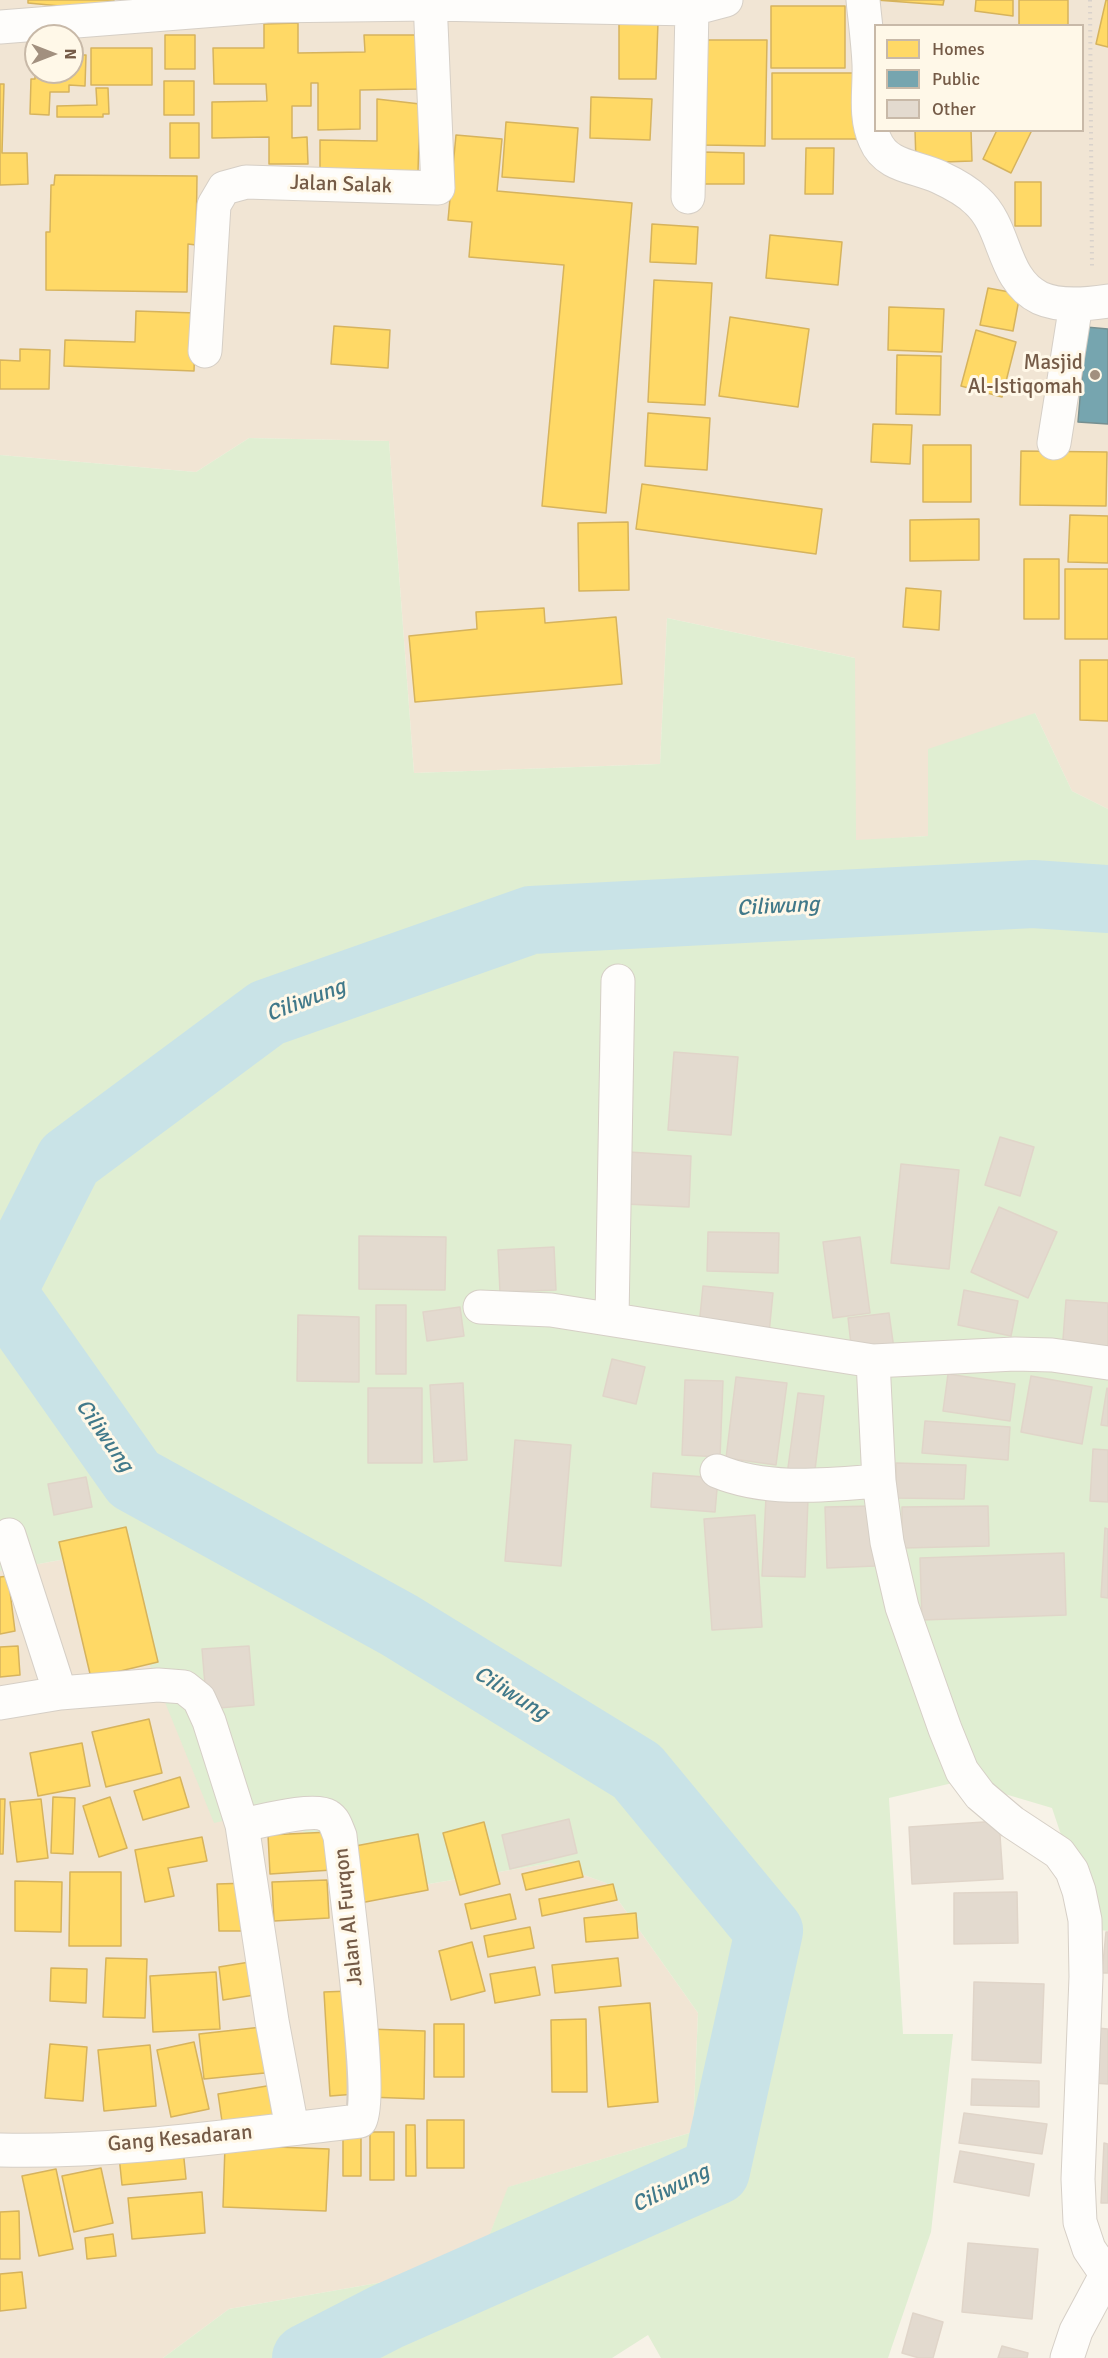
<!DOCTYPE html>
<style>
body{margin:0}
#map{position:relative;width:1108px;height:2358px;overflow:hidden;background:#f7f2e7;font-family:Signika,sans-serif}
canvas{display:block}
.legend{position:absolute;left:874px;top:24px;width:210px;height:108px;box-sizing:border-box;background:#fff8e8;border:2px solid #c8b9a8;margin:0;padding:8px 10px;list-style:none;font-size:18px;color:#755b47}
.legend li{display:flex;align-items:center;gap:12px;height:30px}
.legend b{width:30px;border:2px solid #c8b9a8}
.north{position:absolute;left:24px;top:24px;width:60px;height:60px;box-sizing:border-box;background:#fff8e8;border:2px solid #c8b9a8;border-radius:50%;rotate:90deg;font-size:16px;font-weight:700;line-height:24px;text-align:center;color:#755b47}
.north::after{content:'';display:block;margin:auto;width:21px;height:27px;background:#a2907f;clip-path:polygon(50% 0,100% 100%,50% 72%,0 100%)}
</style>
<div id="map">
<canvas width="1108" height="2358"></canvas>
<ul class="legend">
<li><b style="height:16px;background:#ffd966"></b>Homes</li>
<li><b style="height:16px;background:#76a5af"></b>Public</li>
<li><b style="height:16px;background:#e3dacf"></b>Other</li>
</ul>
<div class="north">N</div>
</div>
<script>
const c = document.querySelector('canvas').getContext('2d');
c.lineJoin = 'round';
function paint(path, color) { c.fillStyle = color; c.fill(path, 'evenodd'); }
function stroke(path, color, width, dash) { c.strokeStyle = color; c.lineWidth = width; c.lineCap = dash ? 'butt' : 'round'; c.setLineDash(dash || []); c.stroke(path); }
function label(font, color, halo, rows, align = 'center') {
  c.font = font + ' Signika,sans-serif'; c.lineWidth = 6; c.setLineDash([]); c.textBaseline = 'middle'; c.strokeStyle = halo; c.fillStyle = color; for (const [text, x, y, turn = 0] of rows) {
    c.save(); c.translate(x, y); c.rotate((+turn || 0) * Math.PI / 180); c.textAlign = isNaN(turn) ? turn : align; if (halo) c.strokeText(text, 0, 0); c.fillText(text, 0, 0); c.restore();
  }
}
paint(new Path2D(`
 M0,0H1108V809L1072,791L1035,713L928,836L855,841V658L667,618L660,764L414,773L389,441L249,438L196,472L0,455ZM876,26H1082V130H876ZM36,36H72V72H36Z
 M104,1552L272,1810L388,1891L551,1863L606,1883L698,2013L693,2132L509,2187L482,2254L412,2277L229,2309L163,2358H0V1571Z`), '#f1e5d4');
paint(new Path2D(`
 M249,438L389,441L414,773L660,764L667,618L855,658L856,840L928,836V749L1035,713L1072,791L1108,809V1931L1093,1929L1052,1808L961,1781L889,1798L903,2034H953L931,2232L888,2358H661L648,2335L612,2358H163L229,2309L412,2277L482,2254L508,2187L693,2132L698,2013L606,1883L551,1863L388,1891L272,1810L214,1823L104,1552L0,1571V455L196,472Z`), '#e0eed2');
const homes = new Path2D(`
 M28,0H114L113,11L28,3Z
 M876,0H944L943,5Z
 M976,0H1013V16L975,11Z
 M1019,0H1068V26H1019Z
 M1106,0H1108V47L1096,44Z
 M771,6H845V68H771Z
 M619,21L658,22L656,79H619Z
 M298,23V53L365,52L364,35H419L420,89L360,90V129L318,130V83H311V106H292V138L307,137L308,164H269V137L212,138V102L267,101L266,84H214L213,48H264V24Z
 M165,35H195V69H165Z
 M704,40H767L765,146L702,145Z
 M91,48H152V85H91Z
 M72,55H86L85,86L69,85V92H50L49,115L30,114L31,79H35V73L72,72Z
 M772,73H858V139H772Z
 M164,81H194V115H164Z
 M0,84H4L2,153H27L28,184L0,185Z
 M96,88H108L109,114H103V117H57V106L97,105Z
 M591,97L652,99L650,140L590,138Z
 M377,99L420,104L418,172L320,174V140L377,141Z
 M506,122L578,128L574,182L502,177Z
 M170,123H199V158H170Z
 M915,130H971L972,161L916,163Z
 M997,130H1032L1011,173L983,159Z
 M456,135L502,139L497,191L632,203L606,513L542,506L564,265L469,257L472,222L448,220Z
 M806,148H834L833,194H805Z
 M702,152L744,153V184H701Z
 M55,175L197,176L196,245L188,244L187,292L46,290V232H50L51,185H54Z
 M1015,182H1041V226H1015Z
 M652,224L698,227L696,264L650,262Z
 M770,235L842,242L838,285L766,278Z
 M654,280L712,283L705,405L648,402Z
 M988,288L1020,294L1013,331L980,325Z
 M889,307L944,309L942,352L888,350Z
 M136,311L196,313L194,371L64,366L65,340L135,342Z
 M730,317L809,329L798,407L719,396Z
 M334,326L390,330L388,368L331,364Z
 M976,330L1016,342L1002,397L961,386Z
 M20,349L50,350L49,389H0V360L20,361Z
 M897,355L941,356L940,415L896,414Z
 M648,413L710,418L707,470L645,466Z
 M873,424L912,425L910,464L871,462Z
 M923,445H971V502H923Z
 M1021,451L1107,452L1106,506L1020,505Z
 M642,484L822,509L816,554L636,529Z
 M1070,515L1108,516V563L1068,562Z
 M979,519V560L910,561V520Z
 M628,522L629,590L579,591L578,523Z
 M1024,559H1059V619H1024Z
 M1065,569H1108V639H1065Z
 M906,588L941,591L939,630L903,627Z
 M544,608L545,623L616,617L622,684L415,702L409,636L477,629L476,612Z
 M1080,660H1108V721L1080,720Z
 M126,1527L158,1662L91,1678L59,1542Z
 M8,1576L15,1631L0,1634V1577Z
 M18,1646L20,1675L0,1677V1647Z
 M149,1719L162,1773L106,1787L92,1732Z
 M82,1743L90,1786L38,1796L30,1753Z
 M180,1777L189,1807L143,1820L134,1791Z
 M53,1797L75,1798L73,1854L51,1853Z
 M110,1797L127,1848L99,1857L83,1806Z
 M0,1799H5L3,1854H0Z
 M41,1799L48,1858L17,1862L10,1802Z
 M484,1822L500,1884L460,1895L443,1833Z
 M330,1832L332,1870L270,1874L268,1835Z
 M418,1834L428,1890L355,1904L345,1848Z
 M202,1837L207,1861L168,1868L174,1896L145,1902L135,1850Z
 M579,1861L583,1877L526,1890L522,1874Z
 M70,1872H121V1946H69Z
 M327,1880L329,1918L274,1921L272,1882Z
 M15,1881L62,1882L61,1932L15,1931Z
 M249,1883L251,1931H219L217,1884Z
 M613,1884L617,1900L542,1916L539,1899Z
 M510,1894L516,1919L471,1929L465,1904Z
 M636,1913L638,1938L586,1942L584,1918Z
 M530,1927L534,1948L488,1957L484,1936Z
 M472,1942L485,1991L451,2000L439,1951Z
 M106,1958L147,1959L145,2018L103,2017Z
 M618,1958L621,1986L555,1993L552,1965Z
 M262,1960L267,1993L223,2000L219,1967Z
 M535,1967L540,1995L495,2003L490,1974Z
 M51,1968L87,1969L86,2003L50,2001Z
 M216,1972L220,2029L153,2032L150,1976Z
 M350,1991L356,2094L330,2096L324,1992Z
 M650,2003L658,2102L608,2107L599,2007Z
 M586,2019L587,2092H552L551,2020Z
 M434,2024H464V2077H434Z
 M271,2026L275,2072L204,2079L199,2034Z
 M369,2029L425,2031L424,2099L367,2097Z
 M194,2042L209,2109L171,2117L157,2050Z
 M50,2044L87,2047L83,2101L45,2098Z
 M150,2045L156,2106L104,2111L98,2050Z
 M279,2084L284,2119L223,2128L218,2094Z
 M427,2120H464V2168H427Z
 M406,2125H415L416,2176H406Z
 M370,2132H394V2180H370Z
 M343,2137H361V2176H343Z
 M225,2145L329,2149L326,2211L223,2207Z
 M183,2149L186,2179L122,2185L119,2156Z
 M101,2168L113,2223L74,2232L62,2176Z
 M56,2169L73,2249L39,2256L22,2176Z
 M202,2192L205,2233L132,2239L128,2198Z
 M19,2211L20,2259H0V2212Z
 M113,2234L116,2256L87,2259L85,2238Z
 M22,2272L26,2308L0,2311V2274Z`);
paint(homes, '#ffd966');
stroke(homes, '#d6b35d', 1.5);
const public = new Path2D(`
 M1086,327L1108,329V424L1078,422Z`);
paint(public, '#76a5af');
stroke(public, '#768f90', 1.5);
stroke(new Path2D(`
 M306,2358L386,2317L716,2171L769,1931L637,1771L399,1625L134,1479L2,1292L69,1160L267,1013L531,920L1033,894L1108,899`), '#c9e3e7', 68);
const building = new Path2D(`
 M674,1052L738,1057L731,1135L668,1130Z
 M1000,1137L1034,1147L1020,1196L985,1185Z
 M629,1152L691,1156L689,1207L625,1204Z
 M901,1164L959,1170L949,1269L891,1263Z
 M999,1207L1057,1232L1028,1298L971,1272Z
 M708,1232L779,1233L778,1273L707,1271Z
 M359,1236L446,1237L445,1290L359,1289Z
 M860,1237L870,1313L833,1318L823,1242Z
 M554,1247L556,1290L500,1292L498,1250Z
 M703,1286L773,1293L769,1333L699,1326Z
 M964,1290L1018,1301L1011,1336L958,1325Z
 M1066,1300L1108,1303V1356L1062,1352Z
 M376,1305H406V1374H376Z
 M460,1307L464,1336L427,1341L423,1312Z
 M889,1313L894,1349L852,1353L848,1318Z
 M298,1315L359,1317V1382L297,1381Z
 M612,1359L645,1367L636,1404L603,1396Z
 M948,1374L1015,1384L1010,1421L943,1411Z
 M1031,1376L1092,1387L1082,1444L1021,1432Z
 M736,1377L787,1383L776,1465L726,1458Z
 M685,1380L723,1381L720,1457L682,1455Z
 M463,1383L467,1460L434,1462L430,1385Z
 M368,1388H422V1463H368Z
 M1107,1388L1108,1389V1426L1101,1425Z
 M798,1393L824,1396L814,1478L787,1475Z
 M925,1421L1010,1427L1008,1460L922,1453Z
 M515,1440L571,1445L561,1566L505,1561Z
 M1093,1449L1108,1450V1502L1090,1501Z
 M896,1463L966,1465L964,1499L896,1498Z
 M653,1473L718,1478L715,1512L651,1507Z
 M86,1477L92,1507L54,1515L48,1484Z
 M766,1497L808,1499L805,1577L762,1576Z
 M873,1506L875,1566L827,1568L825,1507Z
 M988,1506L989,1546L902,1548V1507Z
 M755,1515L762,1627L712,1630L704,1519Z
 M1105,1528L1108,1529V1598L1101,1597Z
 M1064,1553L1066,1615L922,1620L920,1558Z
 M249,1646L254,1705L207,1709L202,1649Z
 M569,1819L577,1853L510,1869L502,1835Z
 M999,1821L1003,1879L912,1884L909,1827Z
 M1017,1892L1018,1943L954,1944V1893Z
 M1106,1932H1108V1973H1102Z
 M974,1982L1044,1984L1041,2063L972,2060Z
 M1097,2028L1108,2029V2084L1093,2083Z
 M972,2079L1039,2081V2107L971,2105Z
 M964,2113L1047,2124L1042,2154L959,2143Z
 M1104,2143L1108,2144V2203H1101Z
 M960,2151L1034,2164L1029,2196L954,2182Z
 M968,2243L1038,2249L1032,2319L962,2312Z
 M913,2313L943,2322L933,2358H919L902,2353Z
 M1002,2346L1028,2353L1027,2358H998Z`);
paint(building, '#e3dacf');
stroke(building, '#e0d5c9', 1.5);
const street = new Path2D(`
 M863,0C865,21 868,42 869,64C870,89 864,116 875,140C886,167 915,166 939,177C952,183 967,191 977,201C1007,228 1001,279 1040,298C1060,307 1087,304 1108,301
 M0,27L267,6L430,4L692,9L726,0
 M688,197L692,9
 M205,351L214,205L224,188L246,182L438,188L430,0
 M1054,443L1076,304
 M480,1307L551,1310L873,1361L1015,1354L1052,1355L1108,1363
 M612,1318L618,981
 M873,1361L879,1481L887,1542L902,1607L945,1729L962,1771L980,1795L1012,1822L1059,1853L1072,1871L1079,1891L1085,1920L1086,1977L1078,2179L1080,2222L1089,2249L1108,2277
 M717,1471C767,1492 826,1485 879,1481
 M9,1535L60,1693
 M0,1703L60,1693L158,1685L184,1687L199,1699L209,1721L242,1825C259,1822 314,1807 328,1816C335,1820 337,1829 340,1836C344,1876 375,2100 360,2121C241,2134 120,2153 0,2150
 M242,1825L272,2021L292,2128
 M1067,2358L1076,2331L1106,2275`);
stroke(street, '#d6cfc6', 35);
stroke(new Path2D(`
 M1090,0L1092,266`), '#d9d2cb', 4, [1.5, 4.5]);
stroke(street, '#fefdfb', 33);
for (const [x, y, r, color] of [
 [1095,375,6,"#a2907f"]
]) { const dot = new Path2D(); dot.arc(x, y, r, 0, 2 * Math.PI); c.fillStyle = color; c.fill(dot); stroke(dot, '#fff8e8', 2); }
label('21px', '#755b47', '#fff8e8', [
 ["Jalan Salak",341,185,2],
 ["Jalan Al Furqon",349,1917,-96],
 ["Gang Kesadaran",180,2139,-5]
]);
label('21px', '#755b47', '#fff8e8', [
 ["Masjid",1083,363],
 ["Al-Istiqomah",1083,387]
], 'right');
label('italic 22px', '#41798a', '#fff8e8', [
 ["Ciliwung",778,907,-3],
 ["Ciliwung",306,1001,-21],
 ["Ciliwung",104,1436,55],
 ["Ciliwung",511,1694,32],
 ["Ciliwung",671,2189,-26]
]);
</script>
